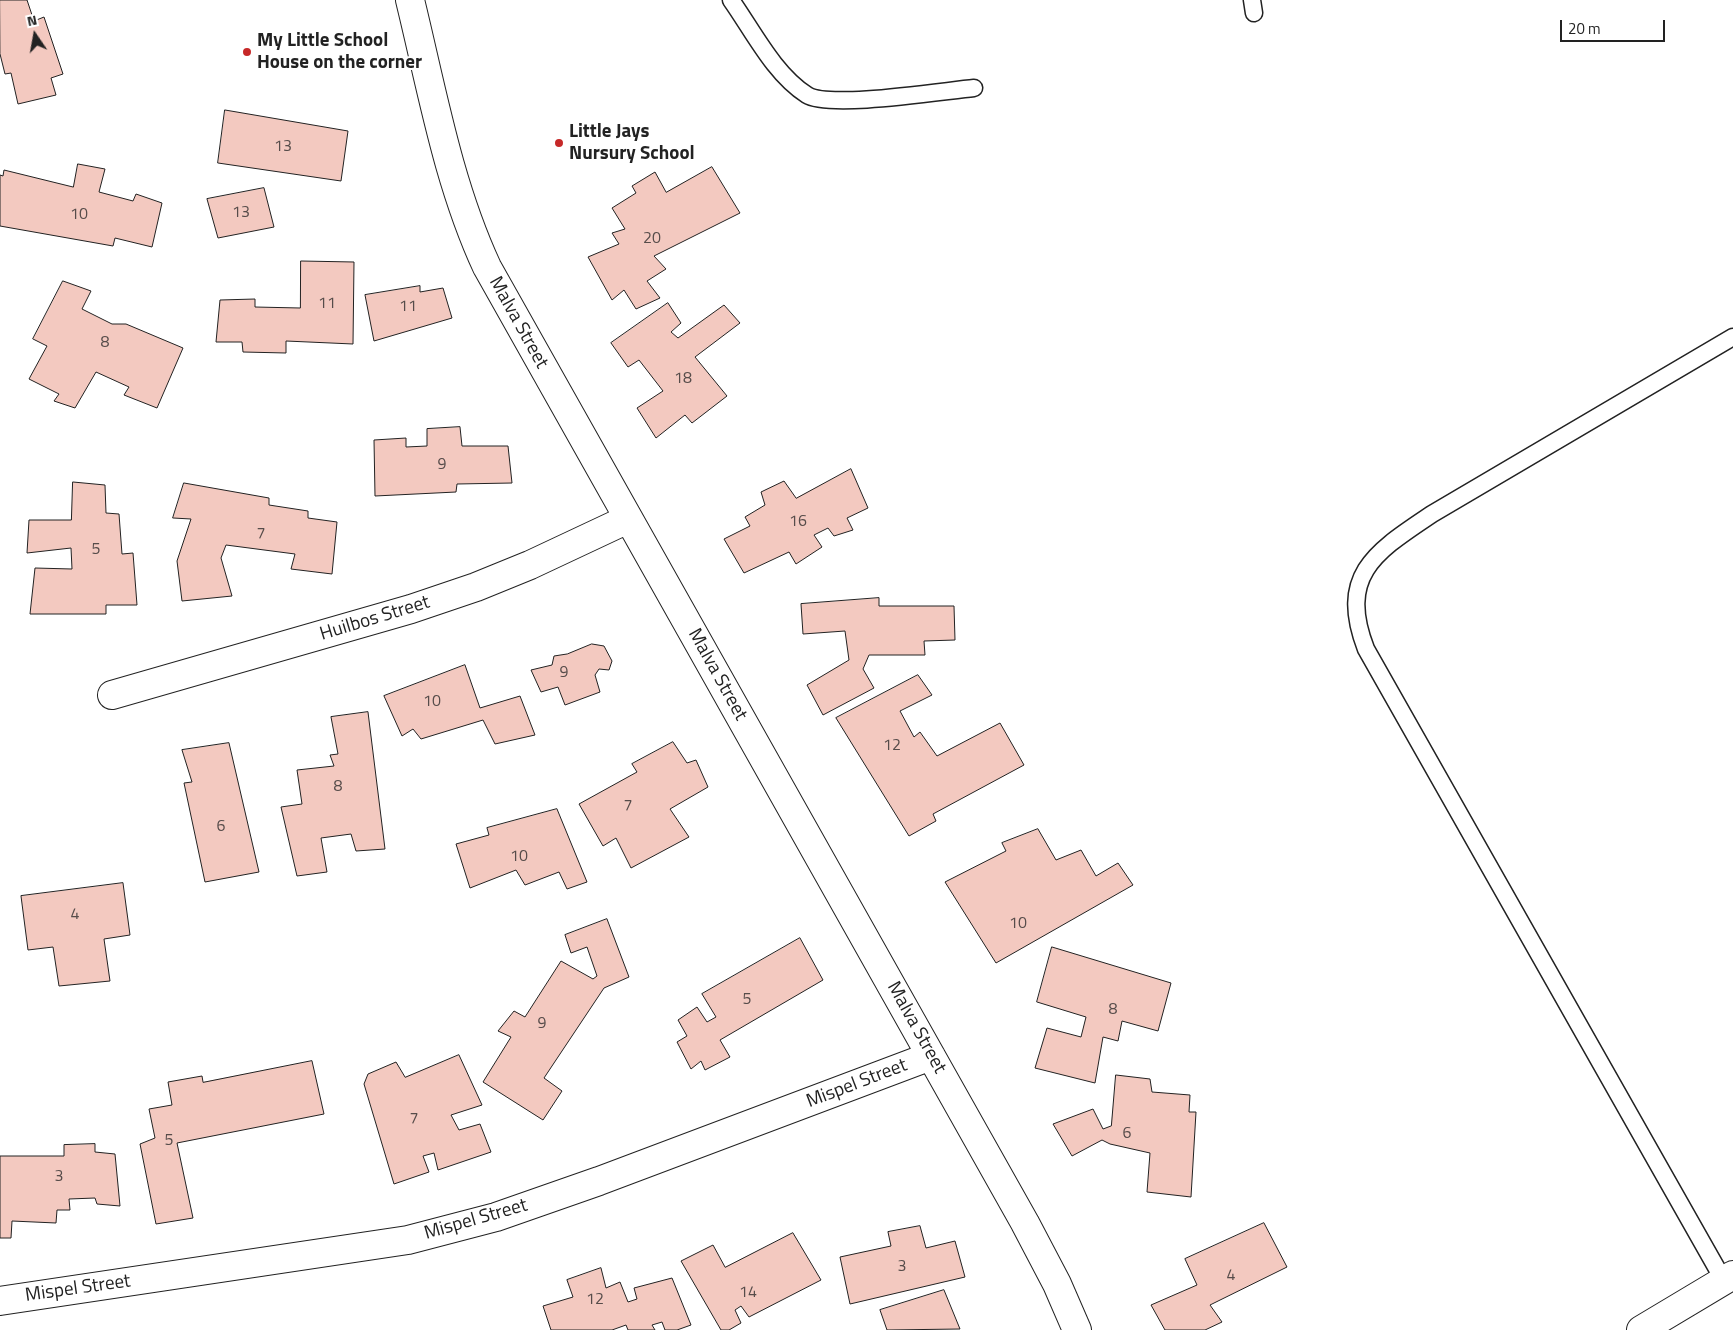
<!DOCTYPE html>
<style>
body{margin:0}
#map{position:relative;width:1733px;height:1330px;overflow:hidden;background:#fff;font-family:"Titillium Web",sans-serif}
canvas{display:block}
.north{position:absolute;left:10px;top:10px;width:50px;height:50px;-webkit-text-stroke:4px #fff;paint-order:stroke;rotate:348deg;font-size:14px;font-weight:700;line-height:20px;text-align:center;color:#222}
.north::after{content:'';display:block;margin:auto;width:18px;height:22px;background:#222;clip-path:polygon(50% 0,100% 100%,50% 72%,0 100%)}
.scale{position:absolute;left:1560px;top:20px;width:105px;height:22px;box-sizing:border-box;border:2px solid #222;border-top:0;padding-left:6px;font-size:15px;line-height:18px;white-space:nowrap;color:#222;-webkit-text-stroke:4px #fff;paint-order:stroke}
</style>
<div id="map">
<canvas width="1733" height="1330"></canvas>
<div class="north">N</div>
<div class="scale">20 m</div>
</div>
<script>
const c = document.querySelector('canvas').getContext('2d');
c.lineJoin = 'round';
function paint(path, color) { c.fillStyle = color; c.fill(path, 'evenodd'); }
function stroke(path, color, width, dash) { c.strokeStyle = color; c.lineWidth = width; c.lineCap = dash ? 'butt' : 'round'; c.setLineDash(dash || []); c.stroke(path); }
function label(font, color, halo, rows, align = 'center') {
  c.font = font + ' "Titillium Web",sans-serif'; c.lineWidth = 4; c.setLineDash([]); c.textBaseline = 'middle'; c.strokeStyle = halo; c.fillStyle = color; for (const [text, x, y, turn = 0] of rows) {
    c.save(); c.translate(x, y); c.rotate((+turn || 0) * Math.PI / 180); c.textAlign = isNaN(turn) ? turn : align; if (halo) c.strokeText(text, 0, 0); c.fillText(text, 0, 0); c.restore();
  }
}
const building = new Path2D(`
 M0,0H27L34,21L44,17L63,74L51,78L56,95L18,104L11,73L5,74L0,54Z
 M225,110L348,131L341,181L218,163Z
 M78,164L105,169L99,192L133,201L136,194L162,203L152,247L115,238L113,246L0,226V175L3,176L4,170L73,187Z
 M712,167L740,213L654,256L666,269L647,281L660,298L636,309L624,290L612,300L588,257L619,244L612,233L625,229L612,208L636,193L632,186L655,172L666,192Z
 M264,188L274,227L218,238L207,199Z
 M301,261L354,262L353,344L286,341V353L243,352L242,342H216L220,300L255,299V307L300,308Z
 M63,281L91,291L82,309L112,324H126L183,348L157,408L124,395L129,387L96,372L75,408L54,401L59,394L29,379L47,346L33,339Z
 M420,286V292L443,288L452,318L374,341L365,295Z
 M668,303L681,323L671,332L678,338L724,305L740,323L695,357L727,396L692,423L685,415L656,438L637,408L663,391L639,360L628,367L611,343Z
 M460,427L462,446H508L512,483L457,484L456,492L375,496L374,440L406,438V447L427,446V429Z
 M851,469L868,508L847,518L853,530L834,536L828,528L814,535L822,547L796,564L789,552L744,573L724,539L750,526L745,517L765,505L761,492L784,481L796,498Z
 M73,482L105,485L106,513L119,514L122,554L133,553L137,605H106V614H30L35,568L72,569L71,548L27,553L29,520H71Z
 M184,483L269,498V505L308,511V518L337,522L332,574L291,569L295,554L226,545L221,558L232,596L182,601L177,561L191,519L173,518Z
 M879,598V606H954L955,640L924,641L925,655H869L863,669L874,688L823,715L807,685L849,660L845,631L803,634L801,604Z
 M592,644L604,646L612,661L609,670L599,669L595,675L600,692L565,705L558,687L541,692L531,670L552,665L554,656L567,654Z
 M465,665L480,708L520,696L535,735L495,744L483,720L421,739L413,729L402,736L384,696Z
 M918,675L932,695L900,711L914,737L920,732L937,756L1000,723L1024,765L933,814L936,821L909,836L836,718Z
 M368,712L385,849L356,851L351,834L321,838L327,872L297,876L281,807L302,804L297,770L334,766L330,755L338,754L331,717Z
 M673,742L687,763L696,760L708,787L670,809L689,837L631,868L616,838L603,846L579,804L637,772L632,764Z
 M229,743L259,872L205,882L184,783L192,782L182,750Z
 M557,809L587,882L567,889L559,872L525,885L516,870L470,888L456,844L489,835L487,828Z
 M1038,829L1056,860L1081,850L1096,876L1118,863L1133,885L996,963L945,882L1006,851L1002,843Z
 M123,883L130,935L104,939L110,981L59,986L53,947L28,950L21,896Z
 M607,919L629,977L604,988L544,1078L562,1091L543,1120L483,1082L511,1037L498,1031L514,1011L525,1017L561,961L593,979L597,976L587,947L571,953L565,935Z
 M800,938L823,980L720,1040L730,1057L705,1070L701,1061L691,1069L677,1042L687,1036L678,1020L697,1007L707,1022L716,1017L702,994Z
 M1052,947L1171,983L1158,1031L1122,1021L1118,1041L1103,1037L1095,1083L1035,1068L1047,1028L1081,1037L1086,1017L1037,1002Z
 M459,1055L482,1105L451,1115L459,1130L480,1124L491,1152L438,1170L434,1153L423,1156L429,1172L394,1184L364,1084L368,1074L396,1062L405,1077Z
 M312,1061L324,1114L177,1143L193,1218L156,1224L140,1144L155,1138L149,1109L172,1105L168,1082L202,1076L203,1082Z
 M1116,1075L1150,1079L1152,1092L1190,1095L1189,1112H1196L1191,1197L1147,1192L1150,1153L1110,1144L1102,1140L1072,1156L1053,1124L1093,1109L1103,1129L1111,1126Z
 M95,1144V1152L115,1154L120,1206L97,1204L95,1198L69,1199L70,1210H57L56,1223L12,1221L11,1238H0V1156H64V1145Z
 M1264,1223L1287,1267L1210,1305L1222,1322L1205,1330H1165L1151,1305L1197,1285L1185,1259Z
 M920,1226L926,1248L955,1241L965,1277L850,1304L840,1257L891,1246L888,1232Z
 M793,1233L821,1280L749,1317L741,1306L735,1310L741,1323L729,1330H721L681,1261L713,1245L725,1267Z
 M601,1268L606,1288L620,1282L628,1302L637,1299L634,1288L672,1278L691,1325L677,1330H665L662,1322L652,1325L655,1330H628L626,1325L612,1330H551L543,1306L573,1297L567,1280Z
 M944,1290L960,1329L887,1330L880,1310Z`);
paint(building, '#f3c9c0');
stroke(building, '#222', 1);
const service = new Path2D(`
 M731,0C753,31 774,74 807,95C829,109 942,91 974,88
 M1252,0L1254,13
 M1724,1281L1366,649C1337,574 1377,551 1432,514L1733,337`);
const minor = new Path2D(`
 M410,0C432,90 448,183 487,267L1025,1223L1057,1284L1077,1330
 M112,695L411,609L476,587L530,565L628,519
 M0,1301L408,1240L496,1217L599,1181L931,1056
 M1641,1330L1733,1275`);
stroke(service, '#222', 19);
stroke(minor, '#222', 30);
stroke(service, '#fff', 16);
stroke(minor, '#fff', 28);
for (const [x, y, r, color] of [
 [247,52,5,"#c62828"],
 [559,143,5,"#c62828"]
]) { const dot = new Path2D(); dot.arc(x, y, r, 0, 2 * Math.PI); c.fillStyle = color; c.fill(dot); stroke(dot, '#fff', 2); }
label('16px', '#564c4a', null, [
 ["13",283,147],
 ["13",241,213],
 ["10",79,215],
 ["20",652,239],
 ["11",327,304],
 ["11",408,307],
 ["8",105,343],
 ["18",683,379],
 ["9",442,465],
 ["16",798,522],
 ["7",261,534],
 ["5",96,550],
 ["9",564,673],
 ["10",432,702],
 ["12",892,746],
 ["8",338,787],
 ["7",628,806],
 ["6",221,827],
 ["10",519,857],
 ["4",75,915],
 ["10",1018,924],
 ["5",747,1000],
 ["8",1113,1010],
 ["9",542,1024],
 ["7",414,1119],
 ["6",1127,1134],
 ["5",169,1141],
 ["3",59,1177],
 ["3",902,1267],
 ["4",1231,1276],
 ["14",748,1293],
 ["12",595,1300]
]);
label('bold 19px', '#222', '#fff', [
 ["My Little School",257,41],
 ["House on the corner",257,63],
 ["Little Jays",569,132],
 ["Nursury School",569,154]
], 'left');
label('19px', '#222', '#fff', [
 ["Malva Street",518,323,61],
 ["Huilbos Street",375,619,-17],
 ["Malva Street",717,675,61],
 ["Malva Street",916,1028,61],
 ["Mispel Street",857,1084,-21],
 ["Mispel Street",476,1220,-16],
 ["Mispel Street",78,1289,-8]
]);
</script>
